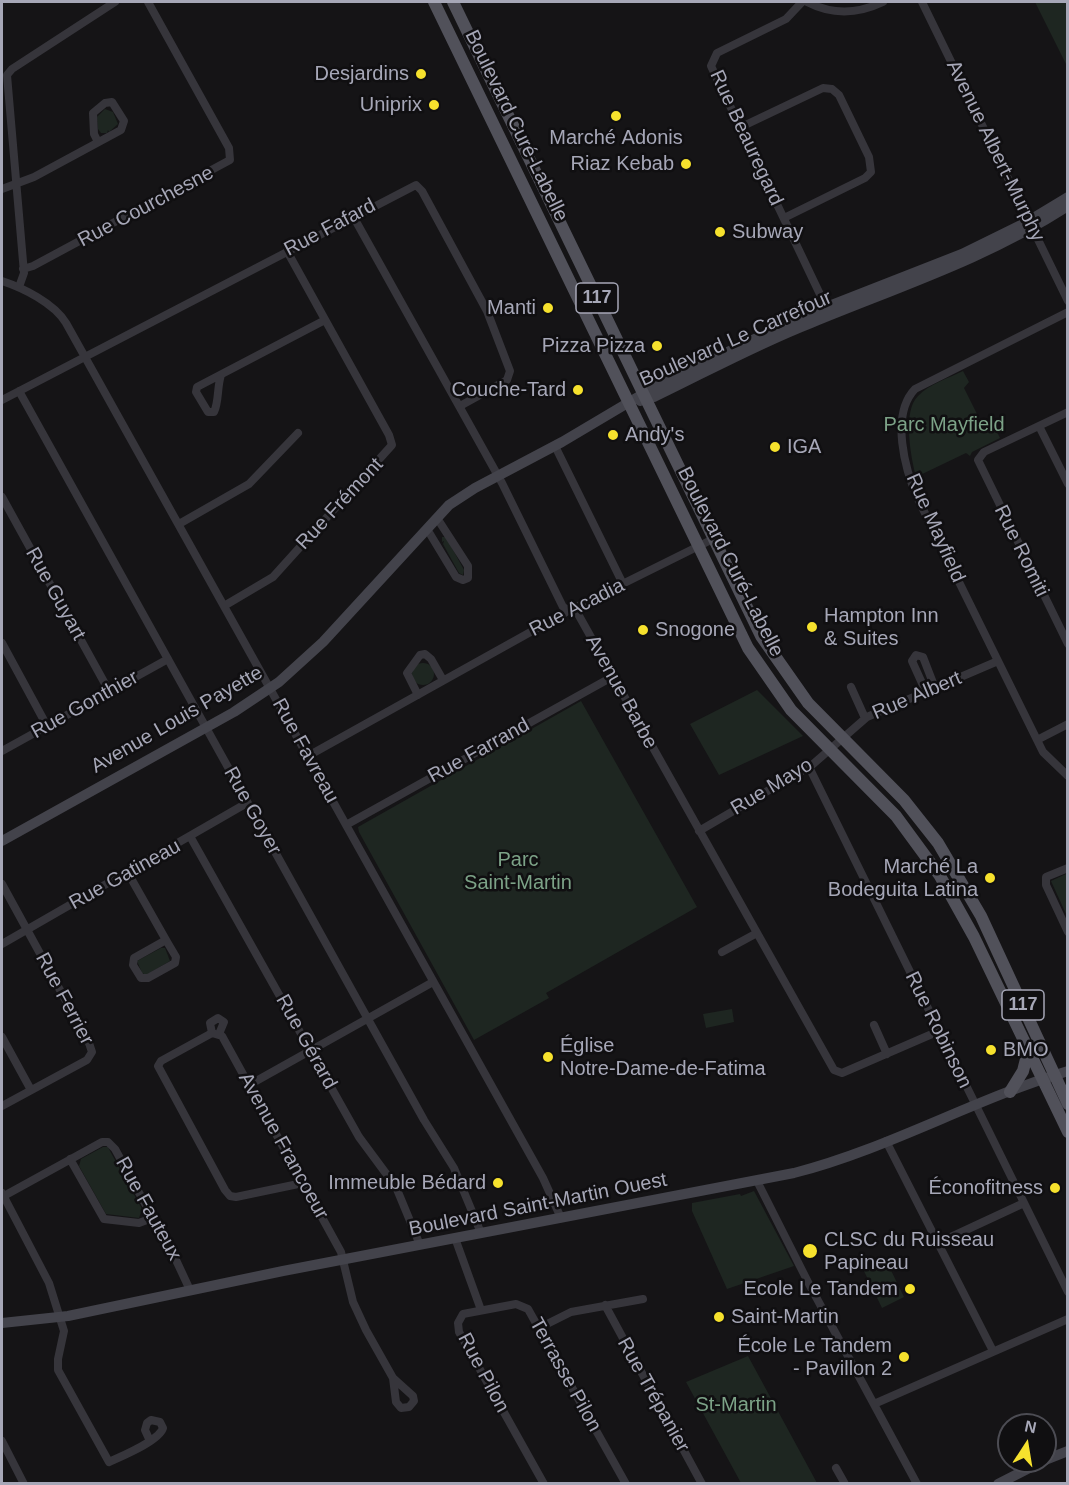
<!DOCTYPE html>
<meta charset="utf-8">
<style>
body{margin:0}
#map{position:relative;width:1069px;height:1485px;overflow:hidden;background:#151416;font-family:Helvetica,sans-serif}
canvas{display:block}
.frame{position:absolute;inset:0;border:3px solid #a6a7b7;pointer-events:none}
.north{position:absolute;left:997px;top:1413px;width:60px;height:60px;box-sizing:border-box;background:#100f11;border:2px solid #4c4c53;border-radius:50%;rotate:12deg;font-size:16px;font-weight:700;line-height:24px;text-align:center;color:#a6a7b7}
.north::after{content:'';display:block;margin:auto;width:21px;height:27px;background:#f6e12d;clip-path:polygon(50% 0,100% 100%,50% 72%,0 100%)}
</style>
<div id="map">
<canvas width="1069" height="1485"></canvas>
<div class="frame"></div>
<div class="north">N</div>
</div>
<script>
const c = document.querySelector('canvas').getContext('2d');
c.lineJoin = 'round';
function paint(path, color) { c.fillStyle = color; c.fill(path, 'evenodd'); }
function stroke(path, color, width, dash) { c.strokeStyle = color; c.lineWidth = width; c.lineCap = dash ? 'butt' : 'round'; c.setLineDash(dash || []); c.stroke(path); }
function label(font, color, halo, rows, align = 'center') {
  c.font = font + ' Helvetica,sans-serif'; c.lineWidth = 5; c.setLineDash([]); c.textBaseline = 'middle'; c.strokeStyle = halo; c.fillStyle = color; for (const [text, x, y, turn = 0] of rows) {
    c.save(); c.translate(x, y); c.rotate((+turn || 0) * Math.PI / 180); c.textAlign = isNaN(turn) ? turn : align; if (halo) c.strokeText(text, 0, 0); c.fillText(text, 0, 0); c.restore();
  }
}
paint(new Path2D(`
 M1035,2H1067V66Z
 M105,109L113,112L118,124L109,132L108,130L107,133H101L98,129L97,117Z
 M963,371L969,382L964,388L981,422L990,418L1000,438L972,452L970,456L966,453L916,477C911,458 902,411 918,396C929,384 949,378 963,371Z
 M442,537H446L464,570L463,575L459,573L443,544L444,541L442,542Z
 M412 674a11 11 0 1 1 22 0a11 11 0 1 1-22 0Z
 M757,690L803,736L719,775L690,724Z
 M581,701L697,907L546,993L549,998L474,1040L359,832L358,827Z
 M1066,874L1068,877L1067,916L1051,881Z
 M161,948H165L170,961L146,975L142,973L137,961Z
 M732,1009L734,1022L706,1028L703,1014Z
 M103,1147H108L110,1151L142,1209L139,1218L106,1214L79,1166L81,1159Z
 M754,1191L794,1266L727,1289L692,1211V1203L740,1194L741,1196Z
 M884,1256L904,1297L882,1308L862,1267Z
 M748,1356L817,1483H741L686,1382Z`), '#1e2621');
stroke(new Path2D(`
 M802,2L786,19L717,53L711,66L828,311
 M807,2C832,15 858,14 883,2
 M922,2L1068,301
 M739,128L823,88L832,89L839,95L869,157L871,172L865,178L784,218
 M2,189L34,177L121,130L124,121L112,102L105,103L93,113L94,134L98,142
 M353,216L502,483L563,607L578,614L834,1070L842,1073L939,1031
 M23,269L33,266L230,160L229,148L148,2
 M2,281C23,288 54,303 66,323L543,1178L561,1218
 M19,287L24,273L7,75L12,69L115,2
 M1068,312L915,389C890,415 905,470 918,499L1043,752L1068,776
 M221,375C217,387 219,402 214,412H208L196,392L197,387L325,320
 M19,391L424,1120L454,1168L481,1233
 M2,400L416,185L422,191L487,311L510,371L507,380L460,406
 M1068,412L984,452L978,460L1068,644
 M1039,426L1068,484
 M555,446L623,584
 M2,497L109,691
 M179,524L249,484L298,433
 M427,529L456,577L463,580L468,578V566L437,518
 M224,606L273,577L392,445L389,435L287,251
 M2,643L47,726
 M851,687L865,718
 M926,692L912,661L916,655L923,657L935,688
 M418,695L407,673L420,655L425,654L431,659L443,680
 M1037,740L1068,724
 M2,751L168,659
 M308,756L570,610L713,539
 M809,767L1068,1292
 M346,825L612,677
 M699,831L812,765L867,717L998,661
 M191,838L359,1137L396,1187L420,1245
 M1068,868L1046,877V885L1068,932
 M128,873L166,940
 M2,884L89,1043L92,1052L87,1060L2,1106
 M166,940L176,957L175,963L148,978H141L133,965L134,958Z
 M2,944L247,803
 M722,952L757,933
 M874,1025L887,1054
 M212,1033L222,1036L341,1252L353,1302L366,1330L393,1378L413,1396L414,1401L409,1407L401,1408L396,1402L393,1378
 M212,1033L161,1061L158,1066L225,1190L230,1196L236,1197L303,1183
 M212,1033L210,1023L218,1018L224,1022L219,1034
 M2,1037L31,1090
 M249,1085L433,982
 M886,1141L993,1351
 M70,1159L104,1219L139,1223L152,1218
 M757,1181L809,1284L917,1484
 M2,1193L49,1283L64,1331L58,1359V1370L109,1462C122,1456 159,1441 163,1428L160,1422L151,1420L147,1423L145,1430L150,1441
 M2,1197L102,1142H108L115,1149L176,1260L190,1290
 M455,1238L481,1310
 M938,1243L1024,1203
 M605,1305L702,1484
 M539,1328L571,1312L643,1299
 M874,1404L1068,1319
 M2,1441L24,1484
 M836,1468L845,1484
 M544,1484L459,1332L458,1323L463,1314L516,1304L528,1309L626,1484`), '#36353b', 8);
stroke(new Path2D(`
 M640,401L654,397C706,372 757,344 811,323C898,287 988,258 1068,206
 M2,841L234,712L279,682L323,642L449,505L475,488L562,442L653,388L796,319L962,254L1025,223L1068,197
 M2,1323L68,1316L283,1271L794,1173C888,1149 974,1099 1068,1071
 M1045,1460L1068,1451
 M998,1484L1043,1461`), '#43434b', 10);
stroke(new Path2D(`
 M434,2L748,648L791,710L896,816L940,876L974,937L1068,1132
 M453,2L761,636L808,703L904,800L938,843L981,916L1068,1104
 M1010,1092L1023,1071L1028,1051`), '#51515a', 12);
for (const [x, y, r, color] of [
 [421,74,6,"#f6e12d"],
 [434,105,6,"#f6e12d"],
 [616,116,6,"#f6e12d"],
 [686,164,6,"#f6e12d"],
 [720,232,6,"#f6e12d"],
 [548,308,6,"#f6e12d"],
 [657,346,6,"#f6e12d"],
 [578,390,6,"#f6e12d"],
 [613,435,6,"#f6e12d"],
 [775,447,6,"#f6e12d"],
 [812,627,6,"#f6e12d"],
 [643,630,6,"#f6e12d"],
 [990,878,6,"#f6e12d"],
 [991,1050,6,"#f6e12d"],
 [548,1057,6,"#f6e12d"],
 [498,1183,6,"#f6e12d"],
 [1055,1188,6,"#f6e12d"],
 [810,1251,8,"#f6e12d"],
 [910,1289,6,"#f6e12d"],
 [719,1317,6,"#f6e12d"],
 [904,1357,6,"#f6e12d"]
]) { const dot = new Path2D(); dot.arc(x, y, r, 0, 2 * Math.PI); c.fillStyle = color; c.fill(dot); stroke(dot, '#100f11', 2); }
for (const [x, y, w] of [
 [597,298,42],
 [1023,1005,42]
]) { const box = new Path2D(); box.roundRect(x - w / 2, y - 15, w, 30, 4.5); c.fillStyle = '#100f11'; c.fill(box); stroke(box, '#a6a7b7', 1.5); }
label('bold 18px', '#a6a7b7', null, [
 ["117",597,298],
 ["117",1023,1005]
]);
label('20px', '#a6a7b7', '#100f11', [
 ["Desjardins",409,74],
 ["Uniprix",422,105],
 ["Marché Adonis",616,138,"center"],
 ["Riaz Kebab",674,164],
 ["Subway",732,232,"left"],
 ["Manti",536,308],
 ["Pizza Pizza",645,346],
 ["Couche-Tard",566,390],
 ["Andy's",625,435,"left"],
 ["IGA",787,447,"left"],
 ["Hampton Inn",824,616,"left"],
 ["& Suites",824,639,"left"],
 ["Snogone",655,630,"left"],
 ["Marché La",978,867],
 ["Bodeguita Latina",978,890],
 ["Église",560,1046,"left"],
 ["Notre-Dame-de-Fatima",560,1069,"left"],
 ["BMO",1003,1050,"left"],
 ["Immeuble Bédard",486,1183],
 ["Éconofitness",1043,1188],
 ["CLSC du Ruisseau",824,1240,"left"],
 ["Papineau",824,1263,"left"],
 ["Ecole Le Tandem",898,1289],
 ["Saint-Martin",731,1317,"left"],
 ["École Le Tandem",892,1346],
 ["- Pavillon 2",892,1369]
], 'right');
label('20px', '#a6a7b7', '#100f11', [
 ["Boulevard Curé-Labelle",516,126,64],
 ["Rue Beauregard",746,138,65],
 ["Avenue Albert-Murphy",995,151,64],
 ["Rue Courchesne",146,207,-28],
 ["Rue Fafard",330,228,-28],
 ["Boulevard Le Carrefour",736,339,-24],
 ["Rue Frémont",340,504,-47],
 ["Rue Mayfield",935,528,66],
 ["Rue Romiti",1021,551,64],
 ["Boulevard Curé-Labelle",730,562,63],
 ["Rue Guyart",55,594,61],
 ["Rue Acadia",577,608,-27],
 ["Avenue Barbe",621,692,61],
 ["Rue Albert",917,696,-23],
 ["Rue Gonthier",85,705,-29],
 ["Avenue Louis Payette",177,720,-30],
 ["Rue Favreau",305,751,61],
 ["Rue Farrand",479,751,-29],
 ["Rue Mayo",772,787,-31],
 ["Rue Goyer",252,811,61],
 ["Rue Gatineau",125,875,-29],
 ["Rue Ferrier",64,999,62],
 ["Rue Robinson",938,1030,64],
 ["Rue Gérard",306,1042,61],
 ["Avenue Francoeur",283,1146,61],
 ["Boulevard Saint-Martin Ouest",538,1205,-11],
 ["Rue Fauteux",148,1209,61],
 ["Rue Pilon",483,1373,62],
 ["Terrasse Pilon",565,1375,61],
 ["Rue Trépanier",653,1395,61]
]);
label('20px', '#7ca287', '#100f11', [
 ["Parc Mayfield",944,425],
 ["Parc",518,860],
 ["Saint-Martin",518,883],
 ["St-Martin",736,1405]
]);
</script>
